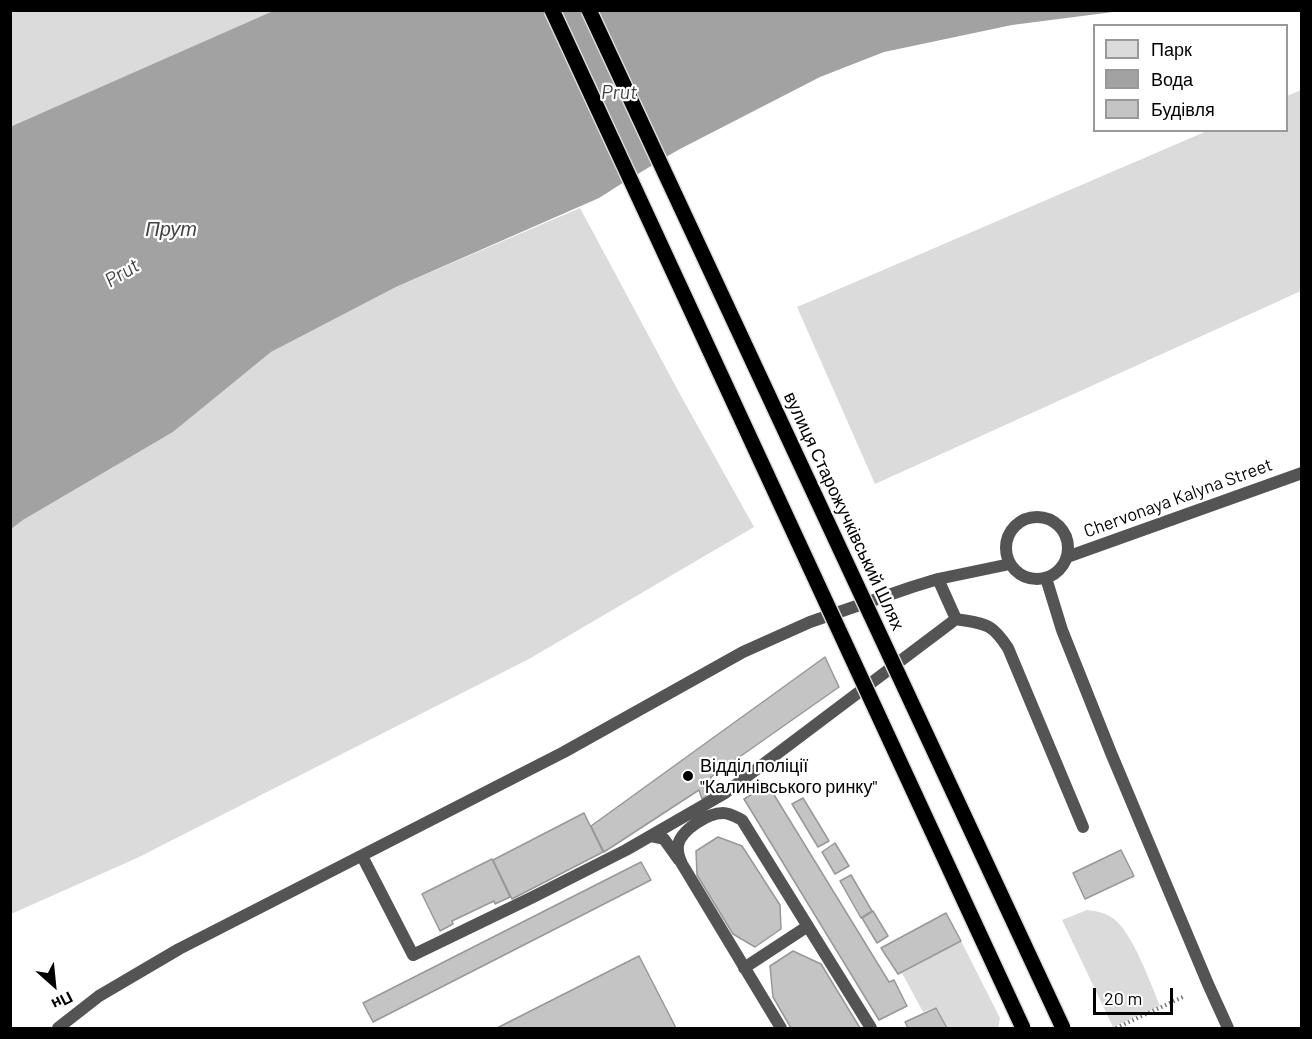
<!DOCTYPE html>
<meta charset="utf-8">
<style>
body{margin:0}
#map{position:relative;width:1312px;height:1039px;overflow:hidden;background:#fff;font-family:Barlow,sans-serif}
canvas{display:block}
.frame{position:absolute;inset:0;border:12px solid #000;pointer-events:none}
.legend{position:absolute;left:1093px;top:24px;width:195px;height:108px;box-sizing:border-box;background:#fff;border:2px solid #999;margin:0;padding:8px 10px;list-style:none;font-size:18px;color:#000}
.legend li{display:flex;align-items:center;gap:12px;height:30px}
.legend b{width:30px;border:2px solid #999}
.north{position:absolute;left:24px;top:955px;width:60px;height:60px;-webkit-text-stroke:4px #fff;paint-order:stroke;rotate:153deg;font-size:16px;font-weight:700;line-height:24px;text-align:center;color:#000}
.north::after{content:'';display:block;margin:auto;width:21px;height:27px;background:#000;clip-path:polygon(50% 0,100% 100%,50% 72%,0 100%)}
.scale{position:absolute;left:1093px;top:988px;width:80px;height:27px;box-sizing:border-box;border:3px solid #000;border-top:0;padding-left:8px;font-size:18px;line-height:21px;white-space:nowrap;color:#000;-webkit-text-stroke:4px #fff;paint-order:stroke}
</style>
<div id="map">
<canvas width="1312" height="1039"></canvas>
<div class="frame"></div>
<ul class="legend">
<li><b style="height:16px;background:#dbdbdb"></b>Парк</li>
<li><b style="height:16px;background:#a2a2a2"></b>Вода</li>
<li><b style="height:16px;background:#c4c4c4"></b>Будівля</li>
</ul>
<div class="north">Пн</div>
<div class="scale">20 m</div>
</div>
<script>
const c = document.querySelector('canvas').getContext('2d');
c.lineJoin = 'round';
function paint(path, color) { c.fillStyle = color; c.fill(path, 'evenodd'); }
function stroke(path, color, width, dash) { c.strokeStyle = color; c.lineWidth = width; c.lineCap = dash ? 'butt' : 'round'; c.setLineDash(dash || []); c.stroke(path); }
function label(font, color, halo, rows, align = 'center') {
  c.font = font + ' Barlow,sans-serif'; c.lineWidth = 4.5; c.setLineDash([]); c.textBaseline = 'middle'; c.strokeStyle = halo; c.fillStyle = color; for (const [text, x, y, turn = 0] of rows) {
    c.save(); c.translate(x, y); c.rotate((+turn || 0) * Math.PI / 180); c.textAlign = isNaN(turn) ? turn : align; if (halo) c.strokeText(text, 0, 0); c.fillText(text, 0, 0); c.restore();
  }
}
paint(new Path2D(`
 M11,11H273L11,127Z
 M1301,90V291L875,484L797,307L1207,131L1286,130L1287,96Z
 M580,208L681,396L754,527L529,659L137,858L11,914L10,529L23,520L173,432L271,352L396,287Z
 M1087,910C1097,911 1106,913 1114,919C1133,934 1150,982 1160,1006L1113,1027L1062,920Z
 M961,941L1000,1018L998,1028H948L936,1007L923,1012L902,973Z`), '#dbdbdb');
paint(new Path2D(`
 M273,11H1121L1012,25L884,52L820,77L678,150L621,184L599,198L396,287L271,352L173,432L23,520L11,529L10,127Z`), '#a2a2a2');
const building = new Path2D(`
 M825,657L839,687L711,777L720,789L702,799L699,790L604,852L591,826Z
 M768,785L889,982L894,980L907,1006L879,1020L744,799Z
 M803,798L829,841L818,847L792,804Z
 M584,813L603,852L512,899L493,860Z
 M718,837L742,846L780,905L781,929L755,947L733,934L697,875L696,851Z
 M835,843L849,866L835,874L822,852Z
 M1121,850L1134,876L1085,899L1073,873Z
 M492,859L510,897L495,904L494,901L452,921L453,924L440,931L422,894Z
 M641,862L651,880L373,1022L363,1003Z
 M851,875L872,911L861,918L840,881Z
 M873,911L888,936L877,943L862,918Z
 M946,913L961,941L898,974L881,948Z
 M793,951L821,964L860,1028H791L773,997L770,966Z
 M639,956L676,1028H497Z
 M936,1008L947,1028H908L905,1022Z`);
paint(building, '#c4c4c4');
stroke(building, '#989898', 1.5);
stroke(new Path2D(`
 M1116,1028L1183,997`), '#767676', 4, [1.5, 3]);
stroke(new Path2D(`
 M1006 548a31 31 0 1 1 62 0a31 31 0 1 1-62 0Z
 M1067,557L1302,473
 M1046,578L1062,630L1111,753L1208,984L1228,1028
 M956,619C985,624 991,622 1008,648L1083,827
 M650,836L664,839L679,860
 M362,856L413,955L533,897L626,850L725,793L956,619L938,579
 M744,968L808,926
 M58,1028L99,996L179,949L564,752L743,652L810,622L912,587L938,579L1010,564
 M781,1028L682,864C679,858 677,852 678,845C681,830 708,813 723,813C730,813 736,817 742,820L871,1028`), '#545454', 12);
const primaryBridge = new Path2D(`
 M552,10L1023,1028
 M589,10L1063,1028`);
stroke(primaryBridge, '#dbdbdb', 18, []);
stroke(primaryBridge, '#000', 15);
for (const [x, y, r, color] of [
 [688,776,6,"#000"]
]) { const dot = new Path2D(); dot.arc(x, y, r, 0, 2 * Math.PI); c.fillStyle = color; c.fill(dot); stroke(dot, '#fff', 2); }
label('18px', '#000', '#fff', [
 ["Chervonaya Kalyna Street",1178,498,-20],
 ["вулиця Старожучківський Шлях",844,511,65]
]);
label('18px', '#000', '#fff', [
 ["Відділ поліції",700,766],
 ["\"Калинівського ринку\"",700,787]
], 'left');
label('italic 20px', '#434343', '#fff', [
 ["Prut",619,92],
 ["Прут",171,229],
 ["Prut",122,273,-31]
]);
</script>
